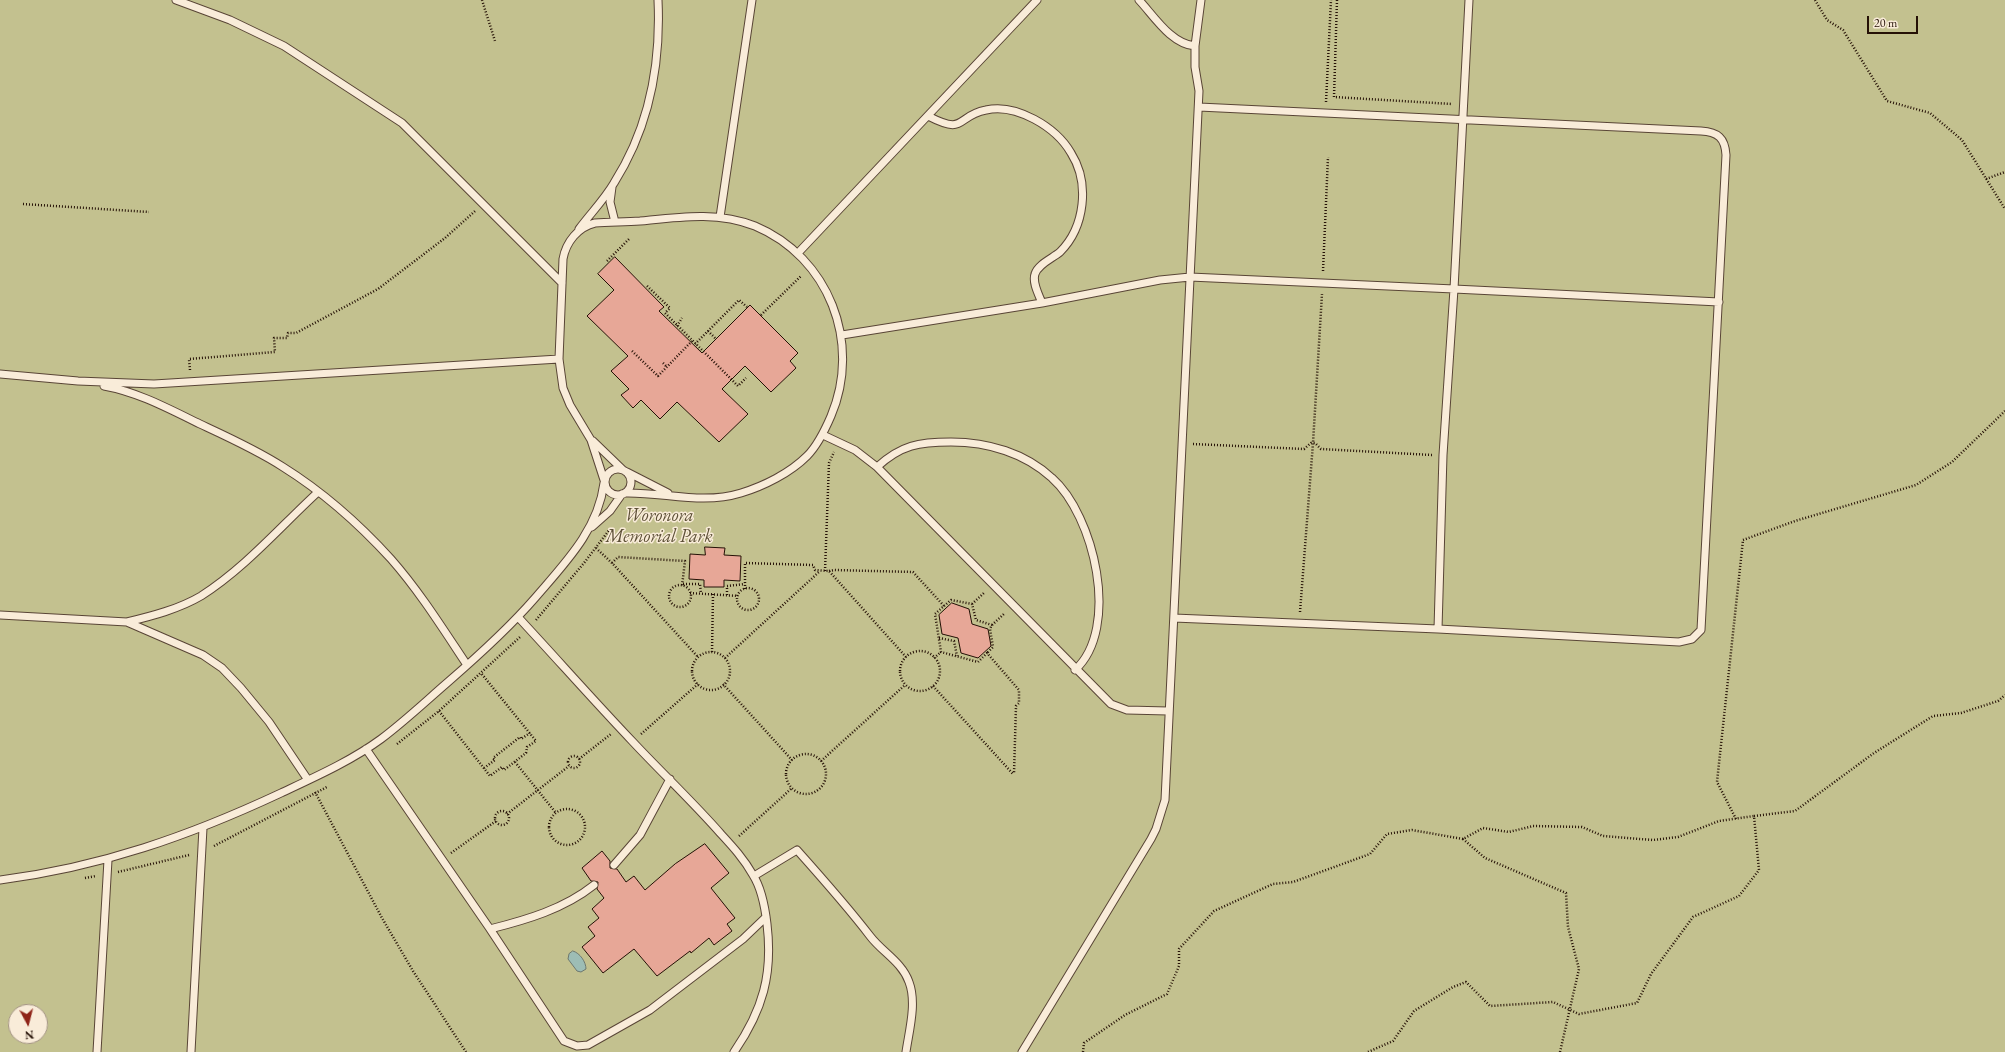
<!DOCTYPE html>
<style>
body{margin:0}
#map{position:relative;width:2005px;height:1052px;overflow:hidden;background:#f6e2c4;font-family:"EB Garamond",serif}
canvas{display:block}
.north{position:absolute;left:8px;top:1004px;width:40px;height:40px;box-sizing:border-box;background:#f9ecd9;border:1px solid #a49485;border-radius:50%;rotate:173deg;font-size:11px;font-weight:700;line-height:16px;text-align:center;color:#251106}
.north::after{content:'';display:block;margin:auto;width:14px;height:18px;background:#8f2418;clip-path:polygon(50% 0,100% 100%,50% 72%,0 100%)}
.scale{position:absolute;left:1867px;top:16px;width:51px;height:18px;box-sizing:border-box;border:2px solid #251106;border-top:0;padding-left:5px;font-size:12px;line-height:14px;white-space:nowrap;color:#251106;-webkit-text-stroke:3px #f9ecd9;paint-order:stroke}
</style>
<div id="map">
<canvas width="2005" height="1052"></canvas>
<div class="north">N</div>
<div class="scale">20 m</div>
</div>
<script>
const c = document.querySelector('canvas').getContext('2d');
c.lineJoin = 'round';
function paint(path, color) { c.fillStyle = color; c.fill(path, 'evenodd'); }
function stroke(path, color, width, dash) { c.strokeStyle = color; c.lineWidth = width; c.lineCap = dash ? 'butt' : 'round'; c.setLineDash(dash || []); c.stroke(path); }
function label(font, color, halo, rows, align = 'center') {
  c.font = font + ' "EB Garamond",serif'; c.lineWidth = 3; c.setLineDash([]); c.textBaseline = 'middle'; c.strokeStyle = halo; c.fillStyle = color; for (const [text, x, y, turn = 0] of rows) {
    c.save(); c.translate(x, y); c.rotate((+turn || 0) * Math.PI / 180); c.textAlign = isNaN(turn) ? turn : align; if (halo) c.strokeText(text, 0, 0); c.fillText(text, 0, 0); c.restore();
  }
}
paint(new Path2D(`
 M0,0H2005V1052H0ZM16,1012H40V1036H16Z`), '#c3c18f');
const water = new Path2D(`
 M573,951C580,953 586,962 586,969L581,972L577,971L568,959L569,954Z`);
paint(water, '#9dbdb5');
stroke(water, '#6d786f', 1);
const building = new Path2D(`
 M615,257L664,307L659,311L702,353L750,305L798,353L790,361L796,368L771,392L745,366L722,389L748,414L719,442L677,402L660,419L641,400L633,408L621,395L629,389L611,371L628,356L587,316L614,290L598,274Z
 M705,547L725,548L724,555L741,556L740,581L724,580V587H704V580L689,579L690,554L705,555Z
 M952,603L969,609L972,624L988,629L991,646L978,658L961,653L958,638L942,634L939,615Z
 M705,844L729,873L711,888L735,918L727,924L732,931L714,945L709,938L691,953L690,951L657,976L634,949L603,973L582,947L595,936L588,927L599,918L592,909L604,898L597,889L598,882L591,881L582,868L602,851L610,861V868L617,869L626,882L634,876L645,890L675,864Z`);
paint(building, '#e7a797');
stroke(building, '#251106', 1);
const lane = new Path2D(`
 M176,0L230,20L284,46L402,123L562,283
 M1469,0L1454,289L1719,302
 M1195,46L1201,0
 M1199,107L1701,131C1718,132 1725,138 1726,155L1701,630L1692,639L1679,642L1438,629
 M612,187L610,202L615,222
 M720,217L752,0
 M579,229C590,214 604,200 614,183C649,128 661,65 658,0
 M798,253L1037,0
 M1042,303L1160,280L1190,277L1454,289L1443,455L1438,629L1174,618
 M842,335L1042,303C1039,295 1032,283 1035,274C1038,264 1053,258 1060,252C1085,227 1090,183 1071,153C1056,127 1016,103 986,110C955,116 967,136 928,116
 M0,374L78,381L154,384L559,359
 M104,386C138,392 169,409 200,424C228,437 257,450 283,467C323,492 360,525 391,559C420,592 443,629 467,665
 M823,435L855,450L877,467L1111,704L1127,710L1168,711
 M593,441L623,470
 M877,467C901,445 919,442 951,442C988,442 1025,453 1052,478C1094,515 1121,628 1075,670
 M605 482a13 13 0 1 1 26 0a13 13 0 1 1-26 0Z
 M627,472L668,493
 M604,480L591,440L570,405L563,388L559,359L563,259C566,242 578,227 595,223C610,222 625,222 640,221C679,217 718,211 755,226C829,257 862,343 831,416C825,430 818,445 807,456C790,473 764,486 741,493C702,505 664,492 625,493
 M592,527L610,511L622,494
 M0,615L127,622L203,655L222,668L241,688L269,722L308,780
 M518,617C557,659 594,701 633,742C662,773 693,802 721,834C733,847 744,859 753,875C762,889 765,907 767,924C773,974 763,1010 734,1052
 M127,622C152,616 179,609 201,596C245,568 280,527 318,492
 M366,749L490,929C526,920 564,909 594,885
 M614,865L640,835L670,779
 M754,876L797,850C822,878 847,906 870,936C882,952 902,962 909,982C917,1003 909,1031 906,1052
 M0,880C101,867 189,836 281,793C315,777 351,761 381,739C405,721 426,701 448,682C478,656 509,628 535,598C565,563 598,530 604,483
 M490,929L564,1041L577,1046L588,1045L650,1010L743,939L766,917
 M97,1052L108,860
 M191,1052L203,828
 M1022,1052L1151,839L1156,829L1165,800L1199,91L1195,67V46C1171,44 1154,16 1139,0`);
stroke(lane, '#594536', 9);
stroke(new Path2D(`
 M482,0L495,41
 M1337,0L1334,97L1452,104
 M1815,0L1827,20L1843,30L1887,101L1930,113L1962,140L2005,209
 M1326,102L1331,0
 M1986,179L2005,172
 M23,204L149,212
 M607,261L630,238
 M1323,271L1328,157
 M647,286L670,308L665,313L738,386L746,378
 M761,315L801,276
 M677,326L682,318
 M708,331L716,339
 M695,344L739,300L747,307
 M632,351L658,376L692,341
 M663,363L667,367
 M190,370L189,359L275,352L274,338H287L288,333H296L378,289L445,238L475,211
 M1193,444L1304,449L1311,443H1315L1321,449L1432,455
 M596,548L612,563L698,657
 M612,563L618,557L685,561L682,586
 M825,571L829,463L834,452
 M829,571L834,570L913,572L944,606L935,614L941,652L978,662L987,653L1019,690V703L1016,706L1014,774
 M683,584H700L701,594
 M669 596a11 11 0 1 1 22 0a11 11 0 1 1-22 0Z
 M737 599a11 11 0 1 1 22 0a11 11 0 1 1-22 0Z
 M745,589V563L813,565L815,570L829,571L906,657
 M690,593L738,596
 M727,595V586L745,584
 M972,604L985,592
 M944,606L951,600L972,604L976,620L992,625L990,629L993,647L987,653
 M1300,612L1313,443L1322,294
 M536,620L584,563L610,529
 M992,625L1005,613
 M939,638L954,641L957,656
 M900 671a20 20 0 1 1 40 0a20 20 0 1 1-40 0Z
 M712,652L713,594
 M692 671a19 19 0 1 1 38 0a19 19 0 1 1-38 0Z
 M725,658L820,571
 M934,658L941,652
 M723,684L792,760
 M933,686L1013,774
 M439,711L490,776L502,767L504,770L526,753L527,747L536,741L481,673
 M641,734L698,684
 M397,744L439,711L520,637
 M786 774a20 20 0 1 1 40 0a20 20 0 1 1-40 0Z
 M568 762a6 6 0 1 1 12 0a6 6 0 1 1-12 0Z
 M579,759L611,734
 M821,761L905,685
 M515,762L556,813
 M484,768L495,760L493,758L520,737L521,739L530,733
 M315,792L382,918L413,971L466,1052
 M549 827a18 18 0 1 1 36 0a18 18 0 1 1-36 0Z
 M495 818a7 7 0 1 1 14 0a7 7 0 1 1-14 0Z
 M507,814L569,766
 M1736,819L1717,782L1743,540L1795,521L1916,485L1952,462L2005,411
 M739,836L792,788
 M1463,839L1485,858L1566,893L1568,927L1579,969L1560,1052
 M214,846L327,787
 M451,853L496,821
 M118,872L189,855
 M85,878L96,876
 M1083,1052L1084,1043L1125,1015L1167,994L1179,966V949L1214,911L1273,884L1293,882L1370,854L1387,834L1412,830L1463,839L1483,828L1509,832L1533,826L1582,827L1603,836L1653,840L1678,837L1719,821L1754,816
 M1368,1052L1393,1041L1414,1011L1453,987L1466,982L1490,1006L1553,1002L1579,1014L1637,1003L1651,974L1693,917L1739,896L1759,870L1754,816L1795,811L1874,753L1933,716L1961,713L1998,701L2005,695`), '#251106', 2.5, [1, 2]);
stroke(lane, '#f9ecd9', 7);
label('italic 18px', '#5c4f36', '#f9ecd9', [
 ["Woronora",659,516],
 ["Memorial Park",659,537]
]);
</script>
